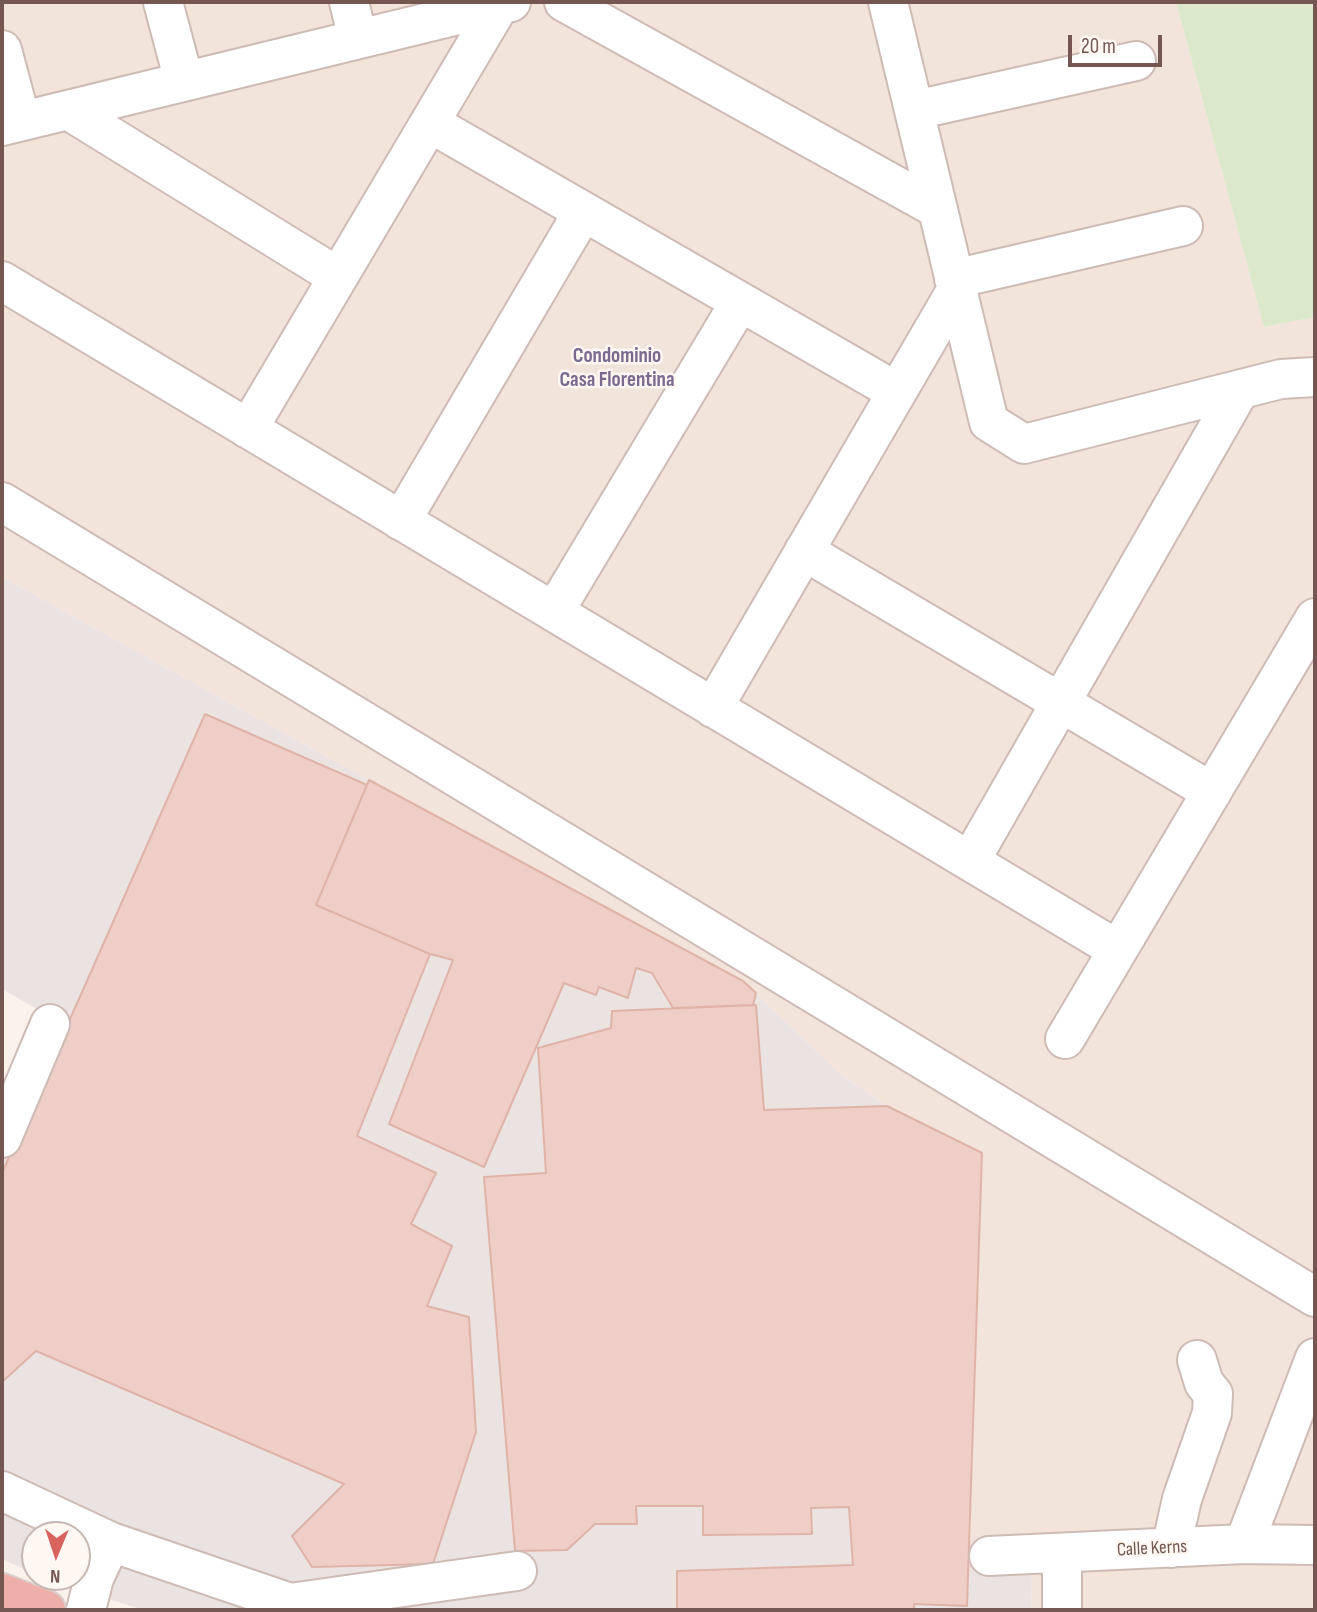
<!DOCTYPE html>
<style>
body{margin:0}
#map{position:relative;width:1317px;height:1612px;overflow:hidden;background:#fbf2ec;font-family:"Sofia Sans Condensed",sans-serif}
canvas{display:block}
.frame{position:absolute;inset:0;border:4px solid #745751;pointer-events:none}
.north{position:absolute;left:21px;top:1521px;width:70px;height:70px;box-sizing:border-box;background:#fef7f2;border:2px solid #c7b7b2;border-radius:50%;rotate:182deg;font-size:19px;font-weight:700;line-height:28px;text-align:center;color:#745751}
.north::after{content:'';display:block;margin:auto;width:24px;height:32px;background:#d7625e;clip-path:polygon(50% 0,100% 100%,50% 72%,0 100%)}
.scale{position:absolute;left:1068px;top:35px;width:94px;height:32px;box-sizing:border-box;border:4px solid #745751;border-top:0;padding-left:9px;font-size:21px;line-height:24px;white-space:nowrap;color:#745751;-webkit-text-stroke:5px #fef7f2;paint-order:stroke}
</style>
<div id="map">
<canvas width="1317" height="1612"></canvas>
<div class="frame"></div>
<div class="north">N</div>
<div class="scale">20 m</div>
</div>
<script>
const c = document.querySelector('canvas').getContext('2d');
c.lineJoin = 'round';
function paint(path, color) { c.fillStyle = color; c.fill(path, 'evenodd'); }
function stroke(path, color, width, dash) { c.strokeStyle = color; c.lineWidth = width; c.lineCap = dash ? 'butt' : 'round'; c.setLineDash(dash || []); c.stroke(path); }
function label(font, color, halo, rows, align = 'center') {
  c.font = font + ' "Sofia Sans Condensed",sans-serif'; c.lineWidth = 5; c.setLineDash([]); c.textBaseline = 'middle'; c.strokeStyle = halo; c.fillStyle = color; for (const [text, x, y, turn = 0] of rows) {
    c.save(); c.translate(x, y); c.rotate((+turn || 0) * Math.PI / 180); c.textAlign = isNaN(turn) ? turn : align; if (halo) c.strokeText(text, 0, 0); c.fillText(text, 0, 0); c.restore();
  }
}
paint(new Path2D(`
 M2,2H1176L1264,327L1315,317V1610H1031L1032,1572L969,1571L982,1153L887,1106L841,1075L743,981L542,876L2,577Z`), '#f2e3db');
paint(new Path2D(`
 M2,577L542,876L743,981L841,1075L887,1106L982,1153L969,1570L1032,1571L1031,1610H143L42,1577H77V1535H35V1574L2,1559V1154L56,1020L2,989Z`), '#ebe3e1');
paint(new Path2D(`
 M1176,2H1315V317L1264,327Z`), '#dce8cb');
const building = new Path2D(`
 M205,714L367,785L316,905L430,954L357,1136L436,1173L411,1224L452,1246L427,1306L469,1317L476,1432L433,1564L312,1567L292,1536L344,1484L36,1351L2,1382V1173Z
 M369,780L743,981L756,993L753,1005L673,1008L652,973L636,968L628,998L599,987L596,995L564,983L484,1167L389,1124L453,960L430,954L316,905Z
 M756,1005L764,1110L887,1106L982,1153L967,1606L914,1604V1610H677V1571L853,1565L849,1507L811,1508L812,1534L703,1535V1506H636L637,1524H595L567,1550L515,1551L484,1177L546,1173L538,1048L611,1028L612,1011Z`);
paint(building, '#eecec6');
stroke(building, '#dfb3a8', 2);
const minor = new Path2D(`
 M163,2L184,81
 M349,2L358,39
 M564,2L938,209
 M888,2L989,422L1024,444L1281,379L1315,377
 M2,50L21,121
 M68,110L338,277
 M915,110L1136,61
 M430,123L897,392
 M2,126L511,2
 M954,279L1183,226
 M2,281L1118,950
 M248,429L500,4
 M2,502L1315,1297
 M401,521L583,212
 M804,551L1212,792
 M554,612L740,302
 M713,708L957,289
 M970,861L1239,391
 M1065,1039L1315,618
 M2,1138L50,1024
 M2,1491L111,1542L290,1603L517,1571
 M1244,1544L1315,1358
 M1171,1548L1182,1499L1212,1413L1213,1394L1204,1383L1197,1360
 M989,1556L1244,1544L1315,1545
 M86,1610L94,1578L111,1542
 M1062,1610V1553`);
const highway = new Path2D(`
 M2,1593L46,1610`);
stroke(minor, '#cebbb5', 42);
stroke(highway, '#d8d0ce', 42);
stroke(minor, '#fff', 38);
stroke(highway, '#eeafaa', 38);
label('19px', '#745751', '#fef7f2', [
 ["Calle Kerns",1152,1549,-3]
]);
label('bold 21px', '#7b698f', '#fef7f2', [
 ["Condominio",617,357],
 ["Casa Florentina",617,381]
]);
</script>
